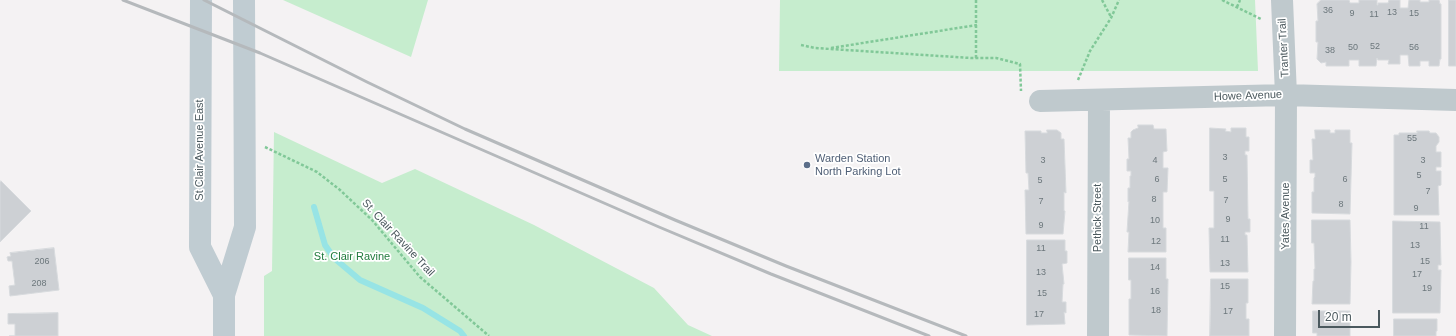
<!DOCTYPE html>
<style>
body{margin:0}
#map{position:relative;width:1456px;height:336px;overflow:hidden;background:#f4f2f3;font-family:Helvetica,sans-serif}
canvas{display:block}
.scale{position:absolute;left:1318px;top:310px;width:62px;height:18px;box-sizing:border-box;border:2px solid #4b595e;border-top:0;padding-left:5px;font-size:12px;line-height:14px;white-space:nowrap;color:#4b595e;-webkit-text-stroke:3px #fff;paint-order:stroke}
</style>
<div id="map">
<canvas width="1456" height="336"></canvas>
<div class="scale">20 m</div>
</div>
<script>
const c = document.querySelector('canvas').getContext('2d');
c.lineJoin = 'round';
function paint(path, color) { c.fillStyle = color; c.fill(path, 'evenodd'); }
function stroke(path, color, width, dash) { c.strokeStyle = color; c.lineWidth = width; c.lineCap = dash ? 'butt' : 'round'; c.setLineDash(dash || []); c.stroke(path); }
function label(font, color, halo, rows, align = 'center') {
  c.font = font + ' Helvetica,sans-serif'; c.lineWidth = 3.5; c.setLineDash([]); c.textBaseline = 'middle'; c.strokeStyle = halo; c.fillStyle = color; for (const [text, x, y, turn = 0] of rows) {
    c.save(); c.translate(x, y); c.rotate((+turn || 0) * Math.PI / 180); c.textAlign = isNaN(turn) ? turn : align; if (halo) c.strokeText(text, 0, 0); c.fillText(text, 0, 0); c.restore();
  }
}
paint(new Path2D(`
 M283,0H428L411,57Z
 M780,0H1255L1258,71H779Z
 M274,132L382,183L415,169L534,225L654,288L688,325L712,336H264V276L272,271Z`), '#c6edce');
stroke(new Path2D(`
 M314,207L325,245L334,258L360,280L423,308L460,331L464,336`), '#97e4e5', 6);
const building = new Path2D(`
 M1321,0H1349L1350,3H1359V0H1377V5H1378V3H1388L1389,0H1400V8H1408L1409,0H1420V2H1429V0H1439L1440,4H1441V59H1440L1439,66H1429V61H1420V66H1409L1408,55H1400V64H1388L1389,60H1378L1377,58L1376,66H1359V60H1349V66H1326V62L1321,63L1317,59L1318,42H1316V21H1318L1317,4Z
 M1449,0H1456V66H1449Z
 M1138,125H1153L1154,129H1166L1167,151L1163,152V168H1168L1167,192H1163V228H1166V252H1128L1129,232H1127L1129,201L1128,202V188H1130V176H1131V171H1127V159H1129L1128,138H1131V132L1133,130L1138,128Z
 M1210,128L1226,129L1225,131L1231,132V128H1246V137H1249V151H1245V155H1247L1248,219H1250V232H1245V235H1247L1248,272H1210L1209,228H1214V191H1210Z
 M1047,130H1057L1061,133V139H1064L1066,193L1064,192V211H1065L1063,234H1026L1025,190H1029L1028,173H1026L1025,131H1041V133H1047Z
 M1315,130H1330V133H1335V130H1350V143H1352L1350,214L1312,213V192H1314V178L1315,177V173H1310V160H1313L1312,139H1315Z
 M1417,131H1429L1430,133H1436L1439,137V142L1436,146V152H1441V167H1436V171H1441V185L1438,186L1439,215H1394V135H1399V133H1417Z
 M1,181L31,211L0,242V182Z
 M1312,220H1350L1351,262L1350,304H1312L1313,281H1314V269H1315L1314,243H1312Z
 M1393,221L1440,222L1441,265H1438V270H1441L1440,313H1393Z
 M1027,240H1065V251H1067V263L1062,264L1064,284H1063L1062,302H1066V313L1064,312L1065,324L1027,325Z
 M54,248L59,290L10,296L9,286L15,285L12,261H8L7,257L11,256L10,253Z
 M1129,258H1166V279H1168L1167,336L1129,335V299H1131V280H1129Z
 M1211,279H1248V303H1246V319H1249V336H1210Z
 M1313,311H1350V336H1317V333H1313Z
 M58,313V336H9H15V324H8V314Z
 M1394,319H1437V331H1436V336H1394Z`);
paint(building, '#cdd0d4');
stroke(building, '#d7dadd', 1);
stroke(new Path2D(`
 M1102,0L1111,17
 M1222,0L1261,19
 M1237,7L1240,0
 M801,45L815,48L971,58H996L1020,64L1021,91
 M831,48L977,25
 M976,58V0
 M1078,80L1090,51L1111,18L1119,0
 M265,147L317,172L340,190L372,220L420,277L489,336`), '#81c898', 2.5, [3, 2]);
stroke(new Path2D(`
 M1282,0L1286,95L1285,336
 M1040,101L1286,95L1456,100
 M1098,336L1099,101`), '#bfc9cd', 22);
stroke(new Path2D(`
 M201,0L200,247L224,295
 M224,336V295L245,227L244,0`), '#c0ccd2', 22);
stroke(new Path2D(`
 M123,0L260,53L659,227L771,274L929,336
 M204,0L367,82L465,129L675,220L786,266L966,336`), '#b5b9bc', 3);
for (const [x, y, r, color] of [
 [807,165,4,"#5c6f8a"]
]) { const dot = new Path2D(); dot.arc(x, y, r, 0, 2 * Math.PI); c.fillStyle = color; c.fill(dot); stroke(dot, '#fff', 1.5); }
label('9px', '#6c777c', null, [
 ["36",1328,11],
 ["13",1392,13],
 ["9",1352,14],
 ["15",1414,14],
 ["11",1374,15],
 ["52",1375,47],
 ["50",1353,48],
 ["56",1414,48],
 ["38",1330,51],
 ["55",1412,139],
 ["3",1225,158],
 ["3",1043,161],
 ["4",1155,161],
 ["3",1423,161],
 ["5",1419,176],
 ["6",1157,180],
 ["5",1225,180],
 ["6",1345,180],
 ["5",1040,181],
 ["7",1428,192],
 ["8",1154,200],
 ["7",1226,201],
 ["7",1041,202],
 ["8",1341,205],
 ["9",1416,209],
 ["9",1228,220],
 ["10",1155,221],
 ["9",1041,226],
 ["11",1424,227],
 ["11",1225,240],
 ["12",1156,242],
 ["13",1415,246],
 ["11",1041,249],
 ["206",42,262],
 ["15",1425,262],
 ["13",1225,264],
 ["14",1155,268],
 ["13",1041,273],
 ["17",1417,275],
 ["208",39,284],
 ["15",1225,287],
 ["19",1427,289],
 ["16",1155,292],
 ["15",1042,294],
 ["18",1156,311],
 ["17",1228,312],
 ["17",1039,315]
]);
label('11px', '#4b595e', '#fff', [
 ["Tranter Trail",1284,48,-93],
 ["Howe Avenue",1248,96,-2],
 ["St Clair Avenue East",200,150,-90],
 ["Yates Avenue",1286,216,-90],
 ["Pethick Street",1098,218,-90],
 ["St. Clair Ravine Trail",398,238,47]
]);
label('11px', '#4e5e75', '#fff', [
 ["Warden Station",815,159],
 ["North Parking Lot",815,172]
], 'left');
label('11px', '#217b3d', '#fff', [
 ["St. Clair Ravine",352,257]
]);
</script>
